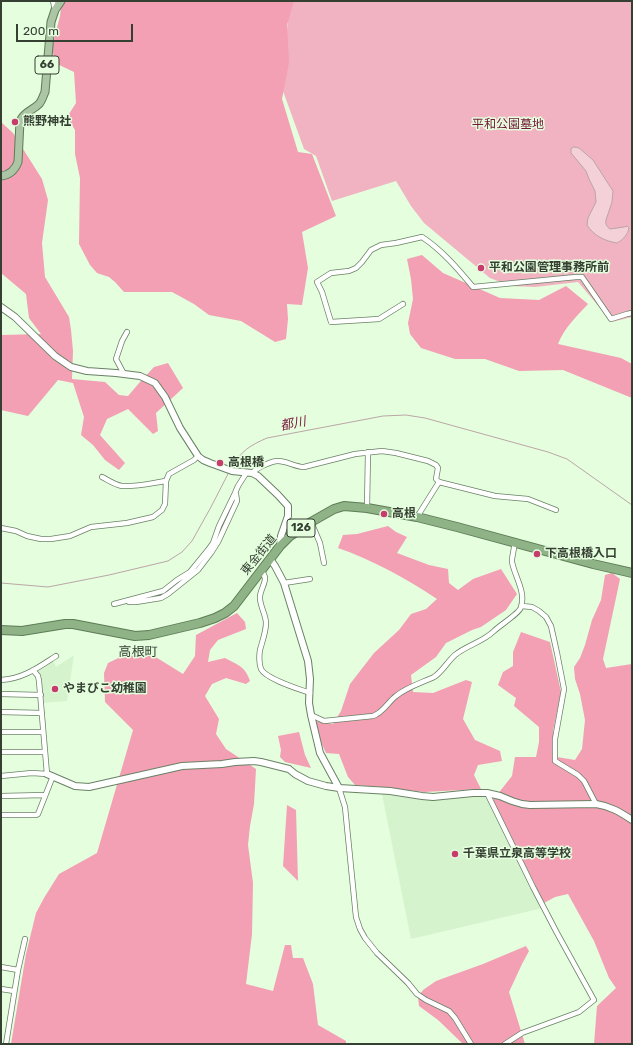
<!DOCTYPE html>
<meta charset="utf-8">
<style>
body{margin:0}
#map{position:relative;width:633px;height:1045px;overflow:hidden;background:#e4fede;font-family:Rubik,sans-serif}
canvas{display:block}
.frame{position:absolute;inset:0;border:2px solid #353f32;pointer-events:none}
.scale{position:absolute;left:16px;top:24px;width:117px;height:18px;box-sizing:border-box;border:2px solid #353f32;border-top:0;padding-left:5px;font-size:12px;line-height:14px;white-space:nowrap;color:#353f32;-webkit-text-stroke:3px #e4fede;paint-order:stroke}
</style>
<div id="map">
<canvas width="633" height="1045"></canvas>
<div class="frame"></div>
<div class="scale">200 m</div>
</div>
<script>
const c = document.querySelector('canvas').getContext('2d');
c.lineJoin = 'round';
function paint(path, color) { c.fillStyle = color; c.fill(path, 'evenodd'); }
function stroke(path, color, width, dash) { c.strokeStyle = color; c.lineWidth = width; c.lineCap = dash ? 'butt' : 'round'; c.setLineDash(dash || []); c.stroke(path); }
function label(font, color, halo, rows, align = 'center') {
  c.font = font + ' Rubik,"Noto Sans JP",sans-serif'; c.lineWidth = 3; c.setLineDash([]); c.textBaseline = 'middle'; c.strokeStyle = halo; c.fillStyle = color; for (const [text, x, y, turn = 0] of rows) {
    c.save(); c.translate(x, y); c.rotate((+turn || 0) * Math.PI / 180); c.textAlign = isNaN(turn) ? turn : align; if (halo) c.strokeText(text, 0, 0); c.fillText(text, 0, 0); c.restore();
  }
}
paint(new Path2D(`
 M74,655L67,701L42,703L36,672L37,669L52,659L56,667Z
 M382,794L414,799L429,800L462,797H487L543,908L411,939Z`), '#d5f4ce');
paint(new Path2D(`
 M289,1H632V317L612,322L578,282L535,287L511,286L490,278L424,223L411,206L396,181L332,201L316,156L304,149L283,91Z`), '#f1b3c1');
paint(new Path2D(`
 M62,1H294L287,25L289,62L282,99L298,152L312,154L336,216L302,232L308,268L302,305L287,304L288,319L286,339L275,342L241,321L209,315L194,304L172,292H124L115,282L109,277L97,273L90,265L79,244L80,178L75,154V130L67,117L76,103L74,72L55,63L52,48L60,16Z
 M1,122L13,133L42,179L48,200L42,243L45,277L69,317L71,330L73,351L72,379L105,382L119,395L128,396L140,382L154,367L168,363L183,388L156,413L158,431L153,434L128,409L107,419L100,435L125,463L119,470L105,460L93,445L81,435L84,417L73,383L58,380L28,416L1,410V335L41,334L29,318L26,294L1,273Z
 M422,255L443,273L500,298L539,300L566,286L588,304C577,316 564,328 558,344L621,358L632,364V398L563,370L519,371L485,359H455L421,348L410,334L408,323L413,299L411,279L407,259Z
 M388,526L396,532L407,537L397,553L429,565L448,569L449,583L458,590L473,579L501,569L517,594L506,610L481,627L472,630L446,643L436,657L411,675L413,692L433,693L466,680L472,682L463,719L475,740L500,751L502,761L478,765L474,775L481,789L424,792L381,787L355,785L348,777L339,754L326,753L314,727L315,721L333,724L341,711L350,684L374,653L399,630L411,614L426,609L437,599C407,579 373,560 338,548L343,535L357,534Z
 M612,573L620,579L603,659L606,668L632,664V1044H594L597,1006L616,988L609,978L594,941L568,894L555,897L544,903L493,800L512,776L515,757H536L539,742V727L514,706L516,698L498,685L503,672L513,666V652L521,632L550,642L561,692L553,731L557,757L575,760L582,749L585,720L580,694L575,679L574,667L580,658L585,645L592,620L601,600L605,575Z
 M237,613L245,622L246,629L218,640L210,650L208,662L225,658C238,665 245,666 250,681L246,684L226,678L212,684L205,696L219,719L216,734L226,749L256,769L254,804L250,826L248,845L253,883L252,934L246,984L273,991L285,945H291L293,958H303L313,984L318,1025L346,1041V1044H11L26,954L36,913L44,898L59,874L97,853L133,730L105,702L104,673L108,663L133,651L154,656L183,674L195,656L196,635Z
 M299,732L305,755L311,768L285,762L280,757L281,750L278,736Z
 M287,805L296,810L298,881L283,866Z
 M526,946L529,951L522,964L509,992L525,1044H463L438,1020L419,1006L418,997L423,990L436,981L483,964Z`), '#f39fb4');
const water = new Path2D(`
 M574,147L579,148L593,160L613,191L612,202L606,220C605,224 607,227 610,229L624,227L627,226L629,228C628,234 623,240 617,243C605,241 594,236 587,225L588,218L596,202L595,191L589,179L586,171L571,153V149Z`);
paint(water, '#f4d1d8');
stroke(water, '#bba5a6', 1);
stroke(new Path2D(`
 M232,468C240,451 251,445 267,438L383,416L406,415L425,418L548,452L567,459L632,505
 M1,583L48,587L109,575L168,561L182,552L192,541L211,507L229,472`), '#bba5a6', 1);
const minor = new Path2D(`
 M53,1L55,10
 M403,304L379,319L331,322L322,292L317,282L331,273L349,271L356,268L362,262L371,250L381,245L396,243L422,237C442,250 458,269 473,287L576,277H582L611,319L627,314L632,313
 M124,374L116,359L122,341L127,332
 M252,473C257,468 271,461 278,461C287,461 295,467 304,467L355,454L382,451L396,453L428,461L436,465L438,468L436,479L439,482L495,496L528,499L556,510
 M102,477C108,480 115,485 122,486C136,487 152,483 166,481
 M367,508L368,452
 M417,517L439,482
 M311,522L320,543L324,563
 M1,528L16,531L27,536L41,539H51L70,536L91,527L127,523L153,517L162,510L165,504L166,481L169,474L194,460L198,456
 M261,571C270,578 261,587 260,596C259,605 266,614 266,623C266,632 262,642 260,650C259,655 259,664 261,669C266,679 299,689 310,693
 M284,583L310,579
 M129,602H136L161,598L168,594L198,570L211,553L218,542L237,501L236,494
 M114,604L163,591L177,580L190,572L208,550L213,543L219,526L235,493L238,486L247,472
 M522,606L532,607L539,611L546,617L551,626L557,653L564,689L555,739V761L578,775L584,781L596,804
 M1,680C23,679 39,667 56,656
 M1,694L41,695
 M1,712L42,713
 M311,715L324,721L373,716C383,713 388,702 396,696C407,687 421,683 434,677C442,672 448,661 455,655C467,645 483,642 494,631C500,625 520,613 521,607C526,592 515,577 512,562V559L515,542
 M1,732H43
 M1,752H45
 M1,776L32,773L47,774L39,681L38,676L33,670
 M339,788L345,807L356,917L360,929L365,938L377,953L408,983L417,994L426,1000L449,1011L455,1018L471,1044
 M487,793L533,887L557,933L594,1000L579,1012L522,1033L505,1044
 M1,796L45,795
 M1,815H36L38,814L53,776
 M1,967L18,970
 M1,989L14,991
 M6,1044L18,970L25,939`);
const tertiary = new Path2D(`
 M1,307L15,317L55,356L71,367L87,371L116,373L140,376L155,383L165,397L180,428L198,456L203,460L210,463L232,471L252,473L258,476L278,495L288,506V516L281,536L280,546
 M270,559L275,566L284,583L308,661L310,679L309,703L311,715L320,753L339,788
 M47,774L75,786L89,787L182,766L222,764L235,762L254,761L261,762L289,769L295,774L308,781L326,786L339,788L390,791L422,796L433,797L473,793H487L500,796L512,801L522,804L530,805L596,804C610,806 620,812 632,820`);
const primary = new Path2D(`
 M1,176C10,175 15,170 18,162L20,121C25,111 32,111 39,104C42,101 43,96 45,92L51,22L55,10L61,1`);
const trunk = new Path2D(`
 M1,630L22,631L65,624H73L135,636L149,635L200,623L215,618L225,613L234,606L280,546L290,536L311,522L334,509L344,506L367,508L417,517L457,527L593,564L632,573`);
stroke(minor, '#6a8165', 6);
stroke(tertiary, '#6a8165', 8);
stroke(primary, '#5d7d56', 9);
stroke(trunk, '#5d7d56', 10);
stroke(minor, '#fff', 4.5);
stroke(tertiary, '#fff', 6);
stroke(primary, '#abc5a5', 7);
stroke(trunk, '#8fb287', 8);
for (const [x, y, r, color] of [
 [15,122,4,"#c83b6d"],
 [481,268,4,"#c83b6d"],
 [220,463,4,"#c83b6d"],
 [384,514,4,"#c83b6d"],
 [537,554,4,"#c83b6d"],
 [55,689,4,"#c83b6d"],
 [455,854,4,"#c83b6d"]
]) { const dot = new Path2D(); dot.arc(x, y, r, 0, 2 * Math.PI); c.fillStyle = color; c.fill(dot); stroke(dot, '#e4fede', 1.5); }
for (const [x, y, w] of [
 [47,65,24],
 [301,528,28]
]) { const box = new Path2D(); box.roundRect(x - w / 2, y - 9, w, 18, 3); c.fillStyle = '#e4fede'; c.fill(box); stroke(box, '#353f32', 1); }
label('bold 11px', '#353f32', null, [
 ["66",47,65],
 ["126",301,528]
]);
label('bold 12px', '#353f32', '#e4fede', [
 ["熊野神社",23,122],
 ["平和公園管理事務所前",489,268],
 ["高根橋",228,463],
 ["高根",392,514],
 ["下高根橋入口",545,554],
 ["やまびこ幼稚園",63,689],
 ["千葉県立泉高等学校",463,854]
], 'left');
label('12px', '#751439', '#e4fede', [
 ["平和公園墓地",508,125]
]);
label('12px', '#353f32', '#e4fede', [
 ["東金街道",259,555,-51]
]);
label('italic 13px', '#79183d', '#e4fede', [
 ["都川",293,424,-11]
]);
label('13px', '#353f32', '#e4fede', [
 ["高根町",138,652]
]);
</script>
